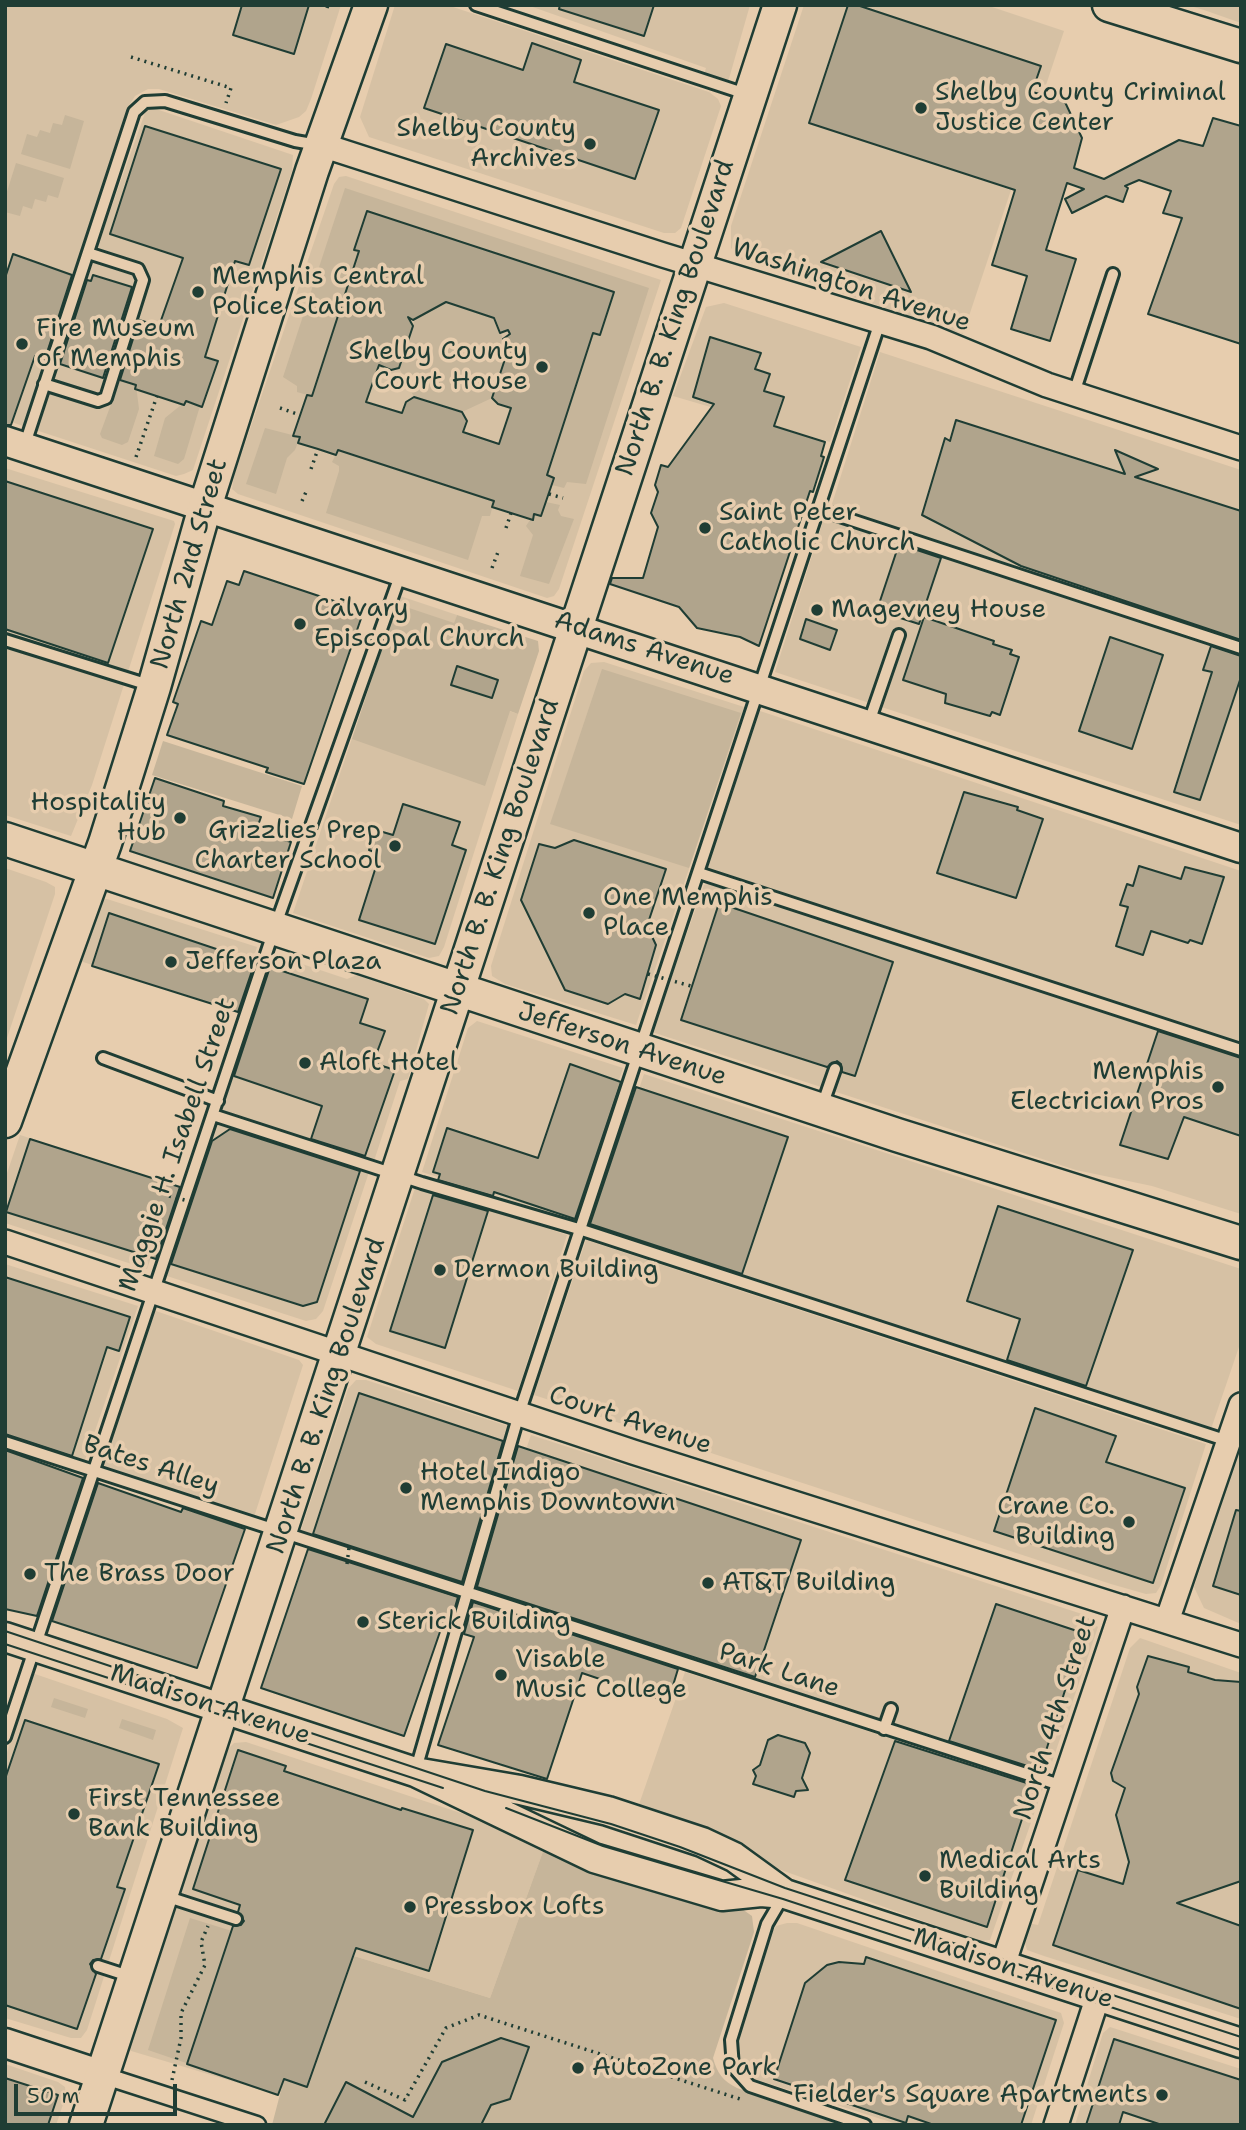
<!DOCTYPE html>
<style>
body{margin:0}
#map{position:relative;width:1246px;height:2130px;overflow:hidden;background:#e7cdae;font-family:"Shantell Sans",sans-serif}
canvas{display:block}
.frame{position:absolute;inset:0;border:7px solid #1f3d34;pointer-events:none}
.scale{position:absolute;left:14px;top:2084px;width:163px;height:32px;box-sizing:border-box;border:4px solid #1f3d34;border-top:0;padding-left:9px;font-size:21px;line-height:24px;white-space:nowrap;color:#1f3d34;-webkit-text-stroke:5px #e7cdae;paint-order:stroke}
</style>
<div id="map">
<canvas width="1246" height="2130"></canvas>
<div class="frame"></div>
<div class="scale">50 m</div>
</div>
<script>
const c = document.querySelector('canvas').getContext('2d');
c.lineJoin = 'round';
function paint(path, color) { c.fillStyle = color; c.fill(path, 'evenodd'); }
function stroke(path, color, width, dash) { c.strokeStyle = color; c.lineWidth = width; c.lineCap = dash ? 'butt' : 'round'; c.setLineDash(dash || []); c.stroke(path); }
function label(font, color, halo, rows, align = 'center') {
  c.font = font + ' "Shantell Sans",sans-serif'; c.lineWidth = 7; c.setLineDash([]); c.textBaseline = 'middle'; c.strokeStyle = halo; c.fillStyle = color; for (const [text, x, y, turn = 0] of rows) {
    c.save(); c.translate(x, y); c.rotate((+turn || 0) * Math.PI / 180); c.textAlign = isNaN(turn) ? turn : align; if (halo) c.strokeText(text, 0, 0); c.fillText(text, 0, 0); c.restore();
  }
}
paint(new Path2D(`
 M5,5H341L311,99L306,111L299,117L276,125L159,89H148L135,96L130,104L113,153L79,262L91,265L146,110L153,108L293,155L292,171L193,470L184,474L176,476L5,420Z
 M395,5H447L709,92L718,99L721,106L681,228L675,233H664L369,137L360,117Z
 M527,5H750L728,82L704,75L706,68Z
 M804,5H986L1064,31L963,334L740,259L731,248V226Z
 M1187,5H1241V23L1204,10Z
 M346,176L661,280L559,589L554,596L547,598L238,494L232,489L234,476L334,184L339,177Z
 M724,303L861,347L830,442L673,396L706,307Z
 M880,352L1241,470V642L831,507Z
 M5,468L174,521L175,524L92,785L71,836L5,815Z
 M824,518L1241,654V825L775,672Z
 M400,596L457,615L431,698L451,691L518,714L444,947L439,956L429,958L293,913Z
 M604,662L744,707L636,1025L505,984L492,976L491,966L584,671L591,663Z
 M760,711L1241,871V1044L707,868Z
 M5,868L46,882L55,887V894L5,1044Z
 M714,882L1241,1056V1214L1152,1186L1076,1170L652,1032L704,885Z
 M107,899L257,947L237,1012L77,960L99,900Z
 M275,955L347,979L357,975L424,999L429,1004L408,1079L400,1081L374,1161L221,1110Z
 M477,1021L623,1068L572,1220L422,1172L468,1028Z
 M644,1074L1241,1269V1341L1211,1429L592,1228Z
 M215,1121L370,1169L323,1311L316,1319L306,1321L167,1276Z
 M20,1135L176,1185L147,1269L5,1223V1179Z
 M416,1185L567,1235L518,1391L376,1344L367,1337Z
 M586,1240L1206,1444L1161,1585L1156,1593L1146,1594L1111,1584L534,1395Z
 M5,1264L138,1306L85,1460L5,1435Z
 M153,1310L299,1360L303,1365L254,1517L99,1465Z
 M356,1380H366L511,1427L459,1587L300,1533L348,1389Z
 M531,1435L1085,1615L1098,1627L1047,1777L476,1593Z
 M1241,1448V1624L1204,1608L1194,1587Z
 M1140,1638L1241,1673V2019L1044,1956L1027,1950L1024,1939L1027,1923L1038,1925L1130,1648Z
 M685,1672L1043,1788L990,1940L979,1941L770,1866L636,1813Z
 M32,1673L167,1719L183,1728L87,2030L81,2038H71L5,2018V1759Z
 M246,1742L500,1826L545,1846L490,1998L354,1956L307,2087L284,2079L278,2095L128,2050L225,1752L234,1743Z
 M787,1923H797L1061,2013L1064,2023L1031,2125H900L748,2077L740,2065L737,2043L769,1937L776,1926Z
 M1110,2027L1241,2069V2125H1075L1103,2033Z
 M5,2064L58,2082L65,2087L66,2096L56,2125H5Z`), '#d6c1a4');
paint(new Path2D(`
 M65,115L84,121L70,169L21,154L27,134L37,137L40,130L50,133L53,123L62,125Z
 M16,163L64,178L58,198L48,195L46,202L35,199L32,209L23,206L20,216L5,212V198Z
 M345,188L649,288L586,484L567,482L564,488L552,485L547,475L593,333L600,334L613,293L457,239L355,250L359,251L311,396L297,392V386L283,377Z
 M446,302L494,318L508,350L492,398L462,412L414,397L399,368L415,319Z
 M120,380L136,385L139,409L128,442L122,445L102,438L100,434Z
 M186,401L200,406L184,459L178,464L154,456L165,418Z
 M265,428L300,437L295,450L287,458L276,494L246,484Z
 M338,450L494,501L490,516H482L468,560L326,513L339,471V466L332,462Z
 M546,502L560,505L558,510L561,516L574,519L549,584L520,576L533,535L526,526L534,514L541,516Z
 M397,604L454,623L457,615L538,641L539,651L518,714L510,711L485,786L352,739Z
 M602,669L741,713L689,868L550,824Z
 M163,741L302,786L292,819L152,775Z
 M54,1698L88,1709L85,1718L51,1707Z
 M122,1719L156,1730L153,1740L119,1728Z
 M545,1846L670,1890L742,1909L752,1916L754,1932L713,2058C717,2073 723,2081 737,2088L845,2125H272L284,2079L307,2086L354,1956L490,1998Z
 M190,1918L232,1931L189,2064L148,2050Z`), '#c6b59a');
const building = new Path2D(`
 M242,5H309L294,54L233,35Z
 M560,5H654L644,36L559,9Z
 M848,5H857L1041,66L1032,92L1064,100L1082,138L1074,168L1104,179L1179,140L1203,146L1213,118L1241,126V344L1148,314L1182,218L1163,213L1171,191L1139,180L1125,186L1128,188L1123,202L1106,196L1072,213L1065,199L1084,189L1067,183L1046,250L1076,259L1050,341L1011,329L1027,276L992,265L1015,190L809,123Z
 M532,43L581,60L574,82L659,110L635,179L424,108L446,44L523,70Z
 M145,126L281,169L249,265L235,261L205,357L218,361L202,407L186,401L184,405L135,389L136,385L120,380L139,320L159,326L183,258L110,234Z
 M367,211L614,292L600,335L593,333L547,475L554,478L541,516L534,514L533,520L492,507L494,501L338,450L336,455L318,449L298,443L300,437L293,436L307,395L312,396L359,251L354,250ZM446,302L494,318L500,333L508,330L510,334L503,339L508,350L492,398L498,404L511,408L499,444L463,432L467,421L462,412L414,397L406,402L402,413L366,402L379,365L391,370L399,368L413,326L408,317L413,320Z
 M881,231L911,292L821,262Z
 M13,254L72,275L45,359L35,356L11,425H5V278Z
 M93,275L132,287L103,378L60,364L87,280L91,281Z
 M710,337L761,353L755,369L770,374L764,391L784,397L774,426L825,442L821,456L824,457L813,492L810,491L759,646L740,637L697,628L679,607L610,584L612,578H643L658,527L651,513L658,492L655,485L661,465L668,467L714,404L693,397Z
 M956,420L1125,474L1115,450L1158,469L1135,477L1241,511V640L1021,566L922,515L945,438L950,441Z
 M5,481L153,529L108,663L5,629Z
 M899,544L941,558L919,624L888,614L890,608L879,604Z
 M244,571L340,603L341,599L365,607L304,784L266,772L268,768L167,735L178,704L173,702L201,621L212,625L227,581L239,585Z
 M924,617L994,641L993,644L1012,650L1010,654L1019,657L1000,715L992,712L990,716L945,703L946,694L903,680Z
 M806,619L837,630L830,650L800,639Z
 M1110,637L1163,655L1132,749L1079,731Z
 M1211,646L1241,656V677L1200,800L1174,792L1212,672L1203,670Z
 M457,666L498,680L492,698L451,685Z
 M155,778L224,801L223,806L261,817L256,831L291,842L273,898L130,851Z
 M964,792L1018,807L1017,810L1043,819L1016,898L937,873Z
 M403,804L460,822L452,845L466,850L435,944L359,920L380,854L369,850L376,830L393,835Z
 M574,840L666,869L647,926L656,945L640,999L625,994L608,1004L565,990L521,900L539,844L555,848Z
 M1139,866L1181,879L1185,867L1224,877L1202,944L1190,940L1188,943L1151,931L1143,955L1116,946L1128,907L1120,905L1127,884L1133,886Z
 M719,903L893,962L855,1076L842,1072L841,1064L837,1061L827,1067L681,1020Z
 M109,913L255,962L238,1012L92,966Z
 M270,967L368,999L360,1023L385,1031L373,1063L395,1070L365,1156L311,1139L322,1106L234,1076Z
 M1158,1031L1241,1058V1136L1184,1117L1168,1159L1120,1145Z
 M570,1064L621,1082L575,1219L494,1192L493,1196L438,1180L440,1174L433,1172L447,1128L538,1158Z
 M636,1087L788,1137L742,1274L590,1224Z
 M230,1129L360,1171L317,1302L303,1306L171,1264L212,1141Z
 M30,1139L180,1187L156,1259L6,1212Z
 M433,1195L488,1211L445,1348L390,1331Z
 M998,1206L1133,1250L1086,1386L1007,1360L1020,1319L967,1301Z
 M5,1277L130,1317L119,1351L107,1347L72,1456L5,1434Z
 M359,1393L503,1441L462,1582L313,1534Z
 M1035,1408L1116,1436L1106,1462L1185,1488L1153,1583L994,1531Z
 M518,1446L801,1540L755,1677L477,1587Z
 M5,1450L83,1478L37,1616L5,1609Z
 M98,1483L181,1512L183,1508L245,1529L197,1668L52,1621Z
 M1236,1510L1241,1511V1595L1213,1586Z
 M308,1549L458,1597L449,1628L442,1626L404,1736L261,1688Z
 M473,1602L678,1669L668,1702L582,1673L547,1779L438,1745L474,1637L464,1634Z
 M996,1604L1083,1633L1040,1770L949,1741Z
 M1148,1656L1189,1667L1188,1672L1215,1680L1241,1682V1881L1177,1903L1241,1926V2009L1053,1945L1078,1870L1123,1884L1129,1862L1116,1815L1125,1788L1113,1781L1111,1773L1139,1694L1137,1687Z
 M25,1720L159,1764L117,1887L125,1889L101,1959L93,1960L90,1964L96,1974L77,2029L5,2005V1779Z
 M778,1735L805,1743L810,1753L802,1778L808,1790L796,1791L794,1797L753,1784L756,1776L753,1770L760,1765L768,1740Z
 M895,1741L1033,1785L987,1927L845,1880Z
 M238,1750L286,1766L284,1771L401,1810L402,1808L473,1830L429,1971L356,1948L307,2087L284,2079L278,2095L187,2064L233,1926L241,1925L244,1921L238,1912L240,1905L193,1889Z
 M866,1957L1056,2020L1021,2125H934L908,2116L906,2123L774,2079L805,1983L827,1965L839,1962L864,1964Z
 M501,2038L529,2047L510,2099L491,2105L481,2125H324L346,2082L413,2117L442,2062Z
 M1114,2039L1241,2080V2125H1162L1123,2112L1119,2125H1086Z
 M5,2078L58,2095L48,2125H5Z`);
paint(building, '#b0a48c');
stroke(building, '#1f3d34', 2);
const service = new Path2D(`
 M476,5L749,95
 M44,384L98,401L106,398L143,280L138,269L88,253
 M1074,393L1113,274
 M24,447L134,112L145,102L165,101L295,141L318,145
 M818,509L1241,648
 M5,640L152,686
 M868,725L899,635
 M699,873L1241,1050
 M103,1058L218,1101
 M822,1106L835,1069
 M213,1115L422,1183L582,1230L1228,1441
 M5,1442L1063,1786
 M884,1729L891,1709
 M5,1737L275,927L401,573
 M416,1769L519,1414L880,322
 M784,1895L767,1924L731,2040L733,2067L750,2086L865,2125
 M165,1896L236,1919
 M98,1966L132,1977`);
const pedestrian = new Path2D(`
 M102,2075L257,2125`);
const minor = new Path2D(`
 M322,145L663,255L931,337L1047,385L1241,448
 M5,1242L633,1452L1241,1645
 M1167,1621L1241,1405
 M1003,1965L1123,1607
 M1056,2125L1098,1996`);
const tertiary = new Path2D(`
 M5,441L1241,848
 M5,1637L415,1772L520,1790L608,1811L702,1842L734,1857L785,1894
 M415,1772L594,1858L722,1896L761,1892L785,1894L1241,2043
 M5,2043L102,2075`);
const secondary = new Path2D(`
 M1109,5L1241,46
 M5,839L897,1135L1241,1243
 M5,1121L105,843L154,687L205,507L312,171L371,5
 M86,2125L780,5`);
stroke(service, '#1f3d34', 16);
stroke(pedestrian, '#1f3d34', 21);
stroke(minor, '#1f3d34', 28);
stroke(tertiary, '#1f3d34', 33);
stroke(secondary, '#1f3d34', 37);
stroke(new Path2D(`
 M327,8L328,5
 M131,57L231,88L226,103
 M280,408L300,415
 M136,457L157,396
 M311,469L318,449
 M549,494L563,498
 M302,501L306,492
 M506,528L511,513
 M492,568L498,552
 M172,2080L181,2038V2013L205,1965L201,1942L208,1926
 M365,2082L405,2100L446,2028L479,2015L740,2099`), '#1f3d34', 3.5, [2, 5]);
stroke(service, '#e7cdae', 10);
stroke(pedestrian, '#e7cdae', 16);
stroke(minor, '#e7cdae', 23);
stroke(tertiary, '#e7cdae', 28);
stroke(secondary, '#e7cdae', 32);
stroke(new Path2D(`
 M5,1631L485,1791L611,1824L680,1847L785,1888L1241,2037
 M5,1644L443,1788
 M506,1808L603,1846L783,1899L1241,2050`), '#1f3d34', 2);
stroke(new Path2D(`
 M648,974L691,986
 M169,1196L192,1202
 M347,1564L349,1548`), '#1f3d34', 3.5, [2, 5]);
for (const [x, y, r, color] of [
 [921,108,7,"#1f3d34"],
 [590,144,7,"#1f3d34"],
 [198,292,7,"#1f3d34"],
 [22,344,7,"#1f3d34"],
 [542,367,7,"#1f3d34"],
 [705,528,7,"#1f3d34"],
 [817,610,7,"#1f3d34"],
 [300,624,7,"#1f3d34"],
 [180,818,7,"#1f3d34"],
 [395,846,7,"#1f3d34"],
 [589,913,7,"#1f3d34"],
 [171,962,7,"#1f3d34"],
 [305,1063,7,"#1f3d34"],
 [1218,1087,7,"#1f3d34"],
 [440,1270,7,"#1f3d34"],
 [406,1488,7,"#1f3d34"],
 [1129,1522,7,"#1f3d34"],
 [30,1574,7,"#1f3d34"],
 [708,1583,7,"#1f3d34"],
 [363,1622,7,"#1f3d34"],
 [501,1675,7,"#1f3d34"],
 [74,1814,7,"#1f3d34"],
 [925,1876,7,"#1f3d34"],
 [410,1907,7,"#1f3d34"],
 [578,2068,7,"#1f3d34"],
 [1162,2095,7,"#1f3d34"]
]) { const dot = new Path2D(); dot.arc(x, y, r, 0, 2 * Math.PI); c.fillStyle = color; c.fill(dot); stroke(dot, '#e7cdae', 2.5); }
label('26px', '#1f3d34', '#e7cdae', [
 ["Shelby County Criminal",935,93],
 ["Justice Center",935,123],
 ["Shelby County",576,129,"right"],
 ["Archives",576,159,"right"],
 ["Memphis Central",212,277],
 ["Police Station",212,307],
 ["Fire Museum",36,329],
 ["of Memphis",36,359],
 ["Shelby County",528,352,"right"],
 ["Court House",528,382,"right"],
 ["Saint Peter",719,513],
 ["Catholic Church",719,543],
 ["Calvary",314,609],
 ["Episcopal Church",314,639],
 ["Magevney House",831,610],
 ["Hospitality",166,803,"right"],
 ["Hub",166,833,"right"],
 ["Grizzlies Prep",381,831,"right"],
 ["Charter School",381,861,"right"],
 ["One Memphis",603,898],
 ["Place",603,928],
 ["Jefferson Plaza",185,962],
 ["Aloft Hotel",319,1063],
 ["Memphis",1204,1072,"right"],
 ["Electrician Pros",1204,1102,"right"],
 ["Dermon Building",454,1270],
 ["Hotel Indigo",420,1473],
 ["Memphis Downtown",420,1503],
 ["Crane Co.",1115,1507,"right"],
 ["Building",1115,1537,"right"],
 ["The Brass Door",44,1574],
 ["AT&T Building",722,1583],
 ["Sterick Building",377,1622],
 ["Visable",515,1660],
 ["Music College",515,1690],
 ["First Tennessee",88,1799],
 ["Bank Building",88,1829],
 ["Medical Arts",939,1861],
 ["Building",939,1891],
 ["Pressbox Lofts",424,1907],
 ["AutoZone Park",592,2068],
 ["Fielder's Square Apartments",1148,2095,"right"]
], 'left');
label('26px', '#1f3d34', '#e7cdae', [
 ["Washington Avenue",851,286,18],
 ["North B. B. King Boulevard",676,318,-72],
 ["North 2nd Street",190,564,-74],
 ["Adams Avenue",644,649,18],
 ["North B. B. King Boulevard",501,857,-72],
 ["Jefferson Avenue",622,1045,18],
 ["Maggie H. Isabell Street",178,1145,-71],
 ["North B. B. King Boulevard",327,1396,-72],
 ["Court Avenue",630,1421,18],
 ["Bates Alley",151,1466,18],
 ["Park Lane",779,1671,18],
 ["Madison Avenue",210,1705,18],
 ["North 4th Street",1056,1718,-72],
 ["Madison Avenue",1013,1969,18]
]);
</script>
